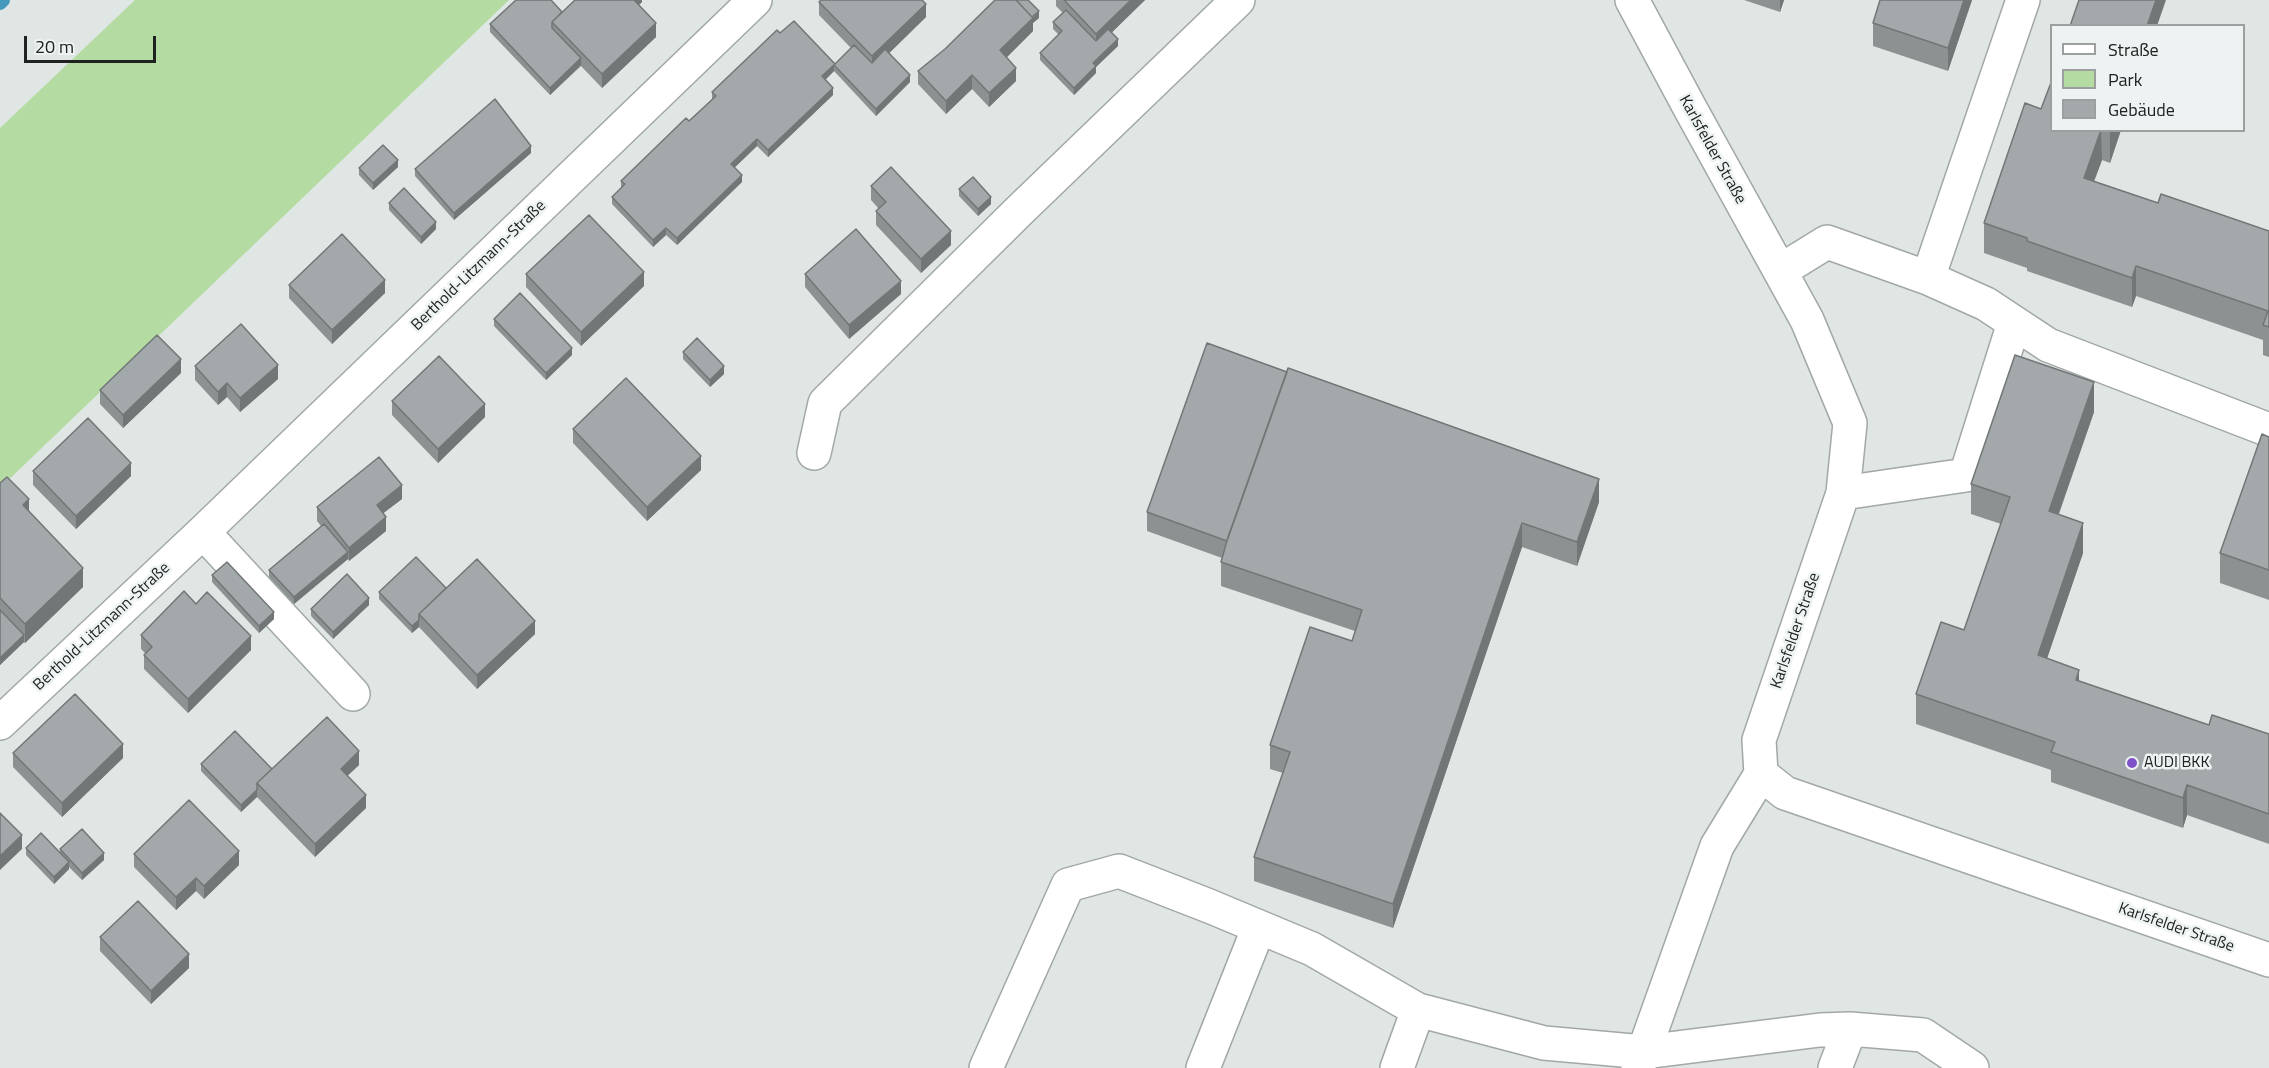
<!DOCTYPE html>
<meta charset="utf-8">
<style>
body{margin:0}
#map{position:relative;width:2269px;height:1068px;overflow:hidden;background:#e0e6e4;font-family:"Titillium Web",sans-serif}
canvas{display:block}
.legend{position:absolute;left:2050px;top:24px;width:195px;height:108px;box-sizing:border-box;background:#edf3f2;border:2px solid #9b9f9e;margin:0;padding:8px 10px;list-style:none;font-size:18px;color:#202221}
.legend li{display:flex;align-items:center;gap:12px;height:30px}
.legend b{width:30px;border:2px solid #9b9f9e}
.scale{position:absolute;left:24px;top:36px;width:132px;height:27px;box-sizing:border-box;border:3px solid #202221;border-top:0;padding-left:8px;font-size:18px;line-height:21px;white-space:nowrap;color:#202221;-webkit-text-stroke:4px #edf3f2;paint-order:stroke}
</style>
<div id="map">
<canvas width="2269" height="1068"></canvas>
<ul class="legend">
<li><b style="height:8px;background:#fff"></b>Straße</li>
<li><b style="height:16px;background:#b4dca2"></b>Park</li>
<li><b style="height:16px;background:#a3a9aa"></b>Gebäude</li>
</ul>
<div class="scale">20 m</div>
</div>
<script>
const c = document.querySelector('canvas').getContext('2d');
c.lineJoin = 'round';
function paint(path, color) { c.fillStyle = color; c.fill(path, 'evenodd'); }
function stroke(path, color, width, dash) { c.strokeStyle = color; c.lineWidth = width; c.lineCap = dash ? 'butt' : 'round'; c.setLineDash(dash || []); c.stroke(path); }
function label(font, color, halo, rows, align = 'center') {
  c.font = font + ' "Titillium Web",sans-serif'; c.lineWidth = 5; c.setLineDash([]); c.textBaseline = 'middle'; c.strokeStyle = halo; c.fillStyle = color; for (const [text, x, y, turn = 0] of rows) {
    c.save(); c.translate(x, y); c.rotate((+turn || 0) * Math.PI / 180); c.textAlign = isNaN(turn) ? turn : align; if (halo) c.strokeText(text, 0, 0); c.fillText(text, 0, 0); c.restore();
  }
}
paint(new Path2D(`
 M135,0H509L0,488V128Z`), '#b4dca2');
stroke(new Path2D(`
 M0,3L3,0`), '#4499bc', 14);
const minor = new Path2D(`
 M1632,0L1691,110L1807,320L1850,423L1843,493L1759,740L1761,774L1785,793L2269,960
 M2023,0L1928,278L1986,304L2048,345L2269,430
 M1780,271L1827,242L1928,278
 M814,453L825,403L1019,211L1238,0
 M1843,493L1966,475L2014,323
 M203,532L353,694
 M0,723L203,532L755,0
 M986,1068L1068,885L1119,871L1209,906L1312,949L1418,1010L1544,1043L1644,1052L1820,1030L1850,1029L1923,1035L1972,1068
 M1203,1068L1259,927
 M1397,1068L1418,1010
 M1638,1068L1717,846L1761,774
 M1835,1068L1850,1029`);
stroke(minor, '#a2a8a6', 36);
stroke(minor, '#fff', 33);
paint(new Path2D(`
 M642,0V2L639,5L656,37L602,88L581,66L550,95L490,32V24Z
 M1056,0H1145L1112,32L1118,46L1096,67V73L1074,95L1040,60V53L1059,35L1053,29V22L1063,13L1056,6Z
 M1744,0H1784L1780,12Z
 M1880,0H1972L1948,71L1873,46V23Z
 M819,2L926,17L889,53L910,82L876,116L834,71L825,80L833,95L768,157L757,146L734,168L742,182L677,245L666,235L653,247L612,204V197L621,188V181L689,121L712,99V92L780,33L835,64L851,48L819,15Z
 M1039,18L1033,23V31L1006,58L1016,81L989,107L972,89L946,114L918,84V71Z
 M2052,130H2121L2110,163L2102,160L2094,181L2158,203L2269,231V357L2263,355V340L2136,296L2132,307L2027,271V268L1984,253V223Z
 M531,153L454,220L415,176V169Z
 M398,167L373,190L359,175V168Z
 M871,186L951,245L921,273L876,225V211L879,209L871,200Z
 M959,189L991,204L978,216L959,196Z
 M389,203L436,229L421,244L389,210Z
 M526,274L644,286L581,346L526,287Z
 M805,274L901,294L849,339L805,287Z
 M289,285L385,293L332,344L289,298Z
 M494,319L572,355L546,380L494,326Z
 M683,352L724,374L710,387L683,359Z
 M195,366L278,379L240,412L227,397L218,405L195,380Z
 M181,373L123,428L100,404V390Z
 M392,401L485,417L438,463L392,415Z
 M2094,412L2059,514L2083,553L2047,658L2079,681L2209,725L2269,734V844L2187,815L2183,828L2051,782V770L1916,724V694L1964,630L2001,524L1971,514V484Z
 M573,429L701,470L647,521L573,443Z
 M2269,437V600L2220,583V553Z
 M33,471L131,476L76,529L33,485Z
 M0,483L29,511L83,587L25,643L24,642L0,665Z
 M402,499L383,513L386,531L349,561L348,559L294,604L269,577V570L321,526L317,521V507Z
 M1599,502L1577,566L1522,547L1393,928L1254,881V857L1283,773L1270,769V745L1352,641L1355,631L1221,586V562L1222,558L1147,531V512Z
 M212,575L274,619L259,633L212,582Z
 M446,588L535,634L477,689L419,627L412,633L379,599V592Z
 M196,604L251,650L188,713L144,669V655L146,654L141,649V635Z
 M369,605L333,639L311,616V609Z
 M13,753L123,758L62,817L13,767Z
 M201,764L272,769L359,765L347,776L366,808L315,857L257,797L241,812L201,771Z
 M26,848L60,852V849L104,860L82,880L69,867V869L54,884L26,855Z
 M134,854L239,865L204,899L196,891L176,910L134,867Z
 M100,937L189,968L151,1004L100,951Z`), '#8c9192');
paint(new Path2D(`
 M632,0H642V2L632,11Z
 M1131,0H1145L1096,48V34Z
 M1780,0H1784L1780,12Z
 M1964,0H1972L1948,71V48Z
 M2156,0H2166L2157,26H2147Z
 M926,4V17L872,70V56Z
 M1039,11V18L1033,23V31L1000,64V50Z
 M656,23V37L602,88V74Z
 M1118,39V46L1096,67V73L1074,95V88L1093,63Z
 M581,58V65L550,95V88Z
 M834,65V71L822,83V76Z
 M1016,68V81L989,107V93Z
 M910,75V82L876,116V109Z
 M972,75V89L946,114V101Z
 M833,88V95L768,157V150Z
 M2101,130L2102,160L2084,208V178Z
 M2110,130H2121L2110,163Z
 M757,139V146L731,171V164Z
 M531,146V153L454,220V213Z
 M398,160V167L373,190V183Z
 M742,175V182L677,245V238Z
 M991,197V204L978,216V209Z
 M436,222V229L421,244V237Z
 M666,228V235L653,247V240Z
 M951,231V245L921,273V259Z
 M2136,266V296L2132,307V278Z
 M644,272V286L581,346V332Z
 M385,280V293L332,344V330Z
 M901,281V294L849,339V325Z
 M572,348V355L546,380V373Z
 M181,359V373L123,428V415Z
 M278,365V379L240,412V398Z
 M724,366V374L710,387V380Z
 M2094,382V412L2049,541V511Z
 M227,383V397L218,405V392Z
 M485,404V417L438,463V449Z
 M701,456V470L647,521V507Z
 M131,463V476L76,529V516Z
 M1599,479V502L1577,566V542Z
 M402,485V499L377,518V505Z
 M29,499V519L23,505Z
 M386,517V531L349,561V548Z
 M1522,523V547L1393,928V904Z
 M2083,523V553L2038,685V655Z
 M348,552V559L294,604V597Z
 M83,568V587L25,643V624Z
 M369,598V605L333,639V632Z
 M274,612V619L259,633V626Z
 M419,620V627L412,633V626Z
 M535,621V634L477,689V675Z
 M24,635V642L0,665V658Z
 M251,636V650L188,713V699Z
 M2079,670V700L2076,680Z
 M123,744V758L62,817V803Z
 M359,751V765L341,782V769Z
 M2187,785V815L2183,828V798Z
 M257,790V797L241,812V805Z
 M366,795V808L315,857V844Z
 M22,835V849L0,870V856Z
 M239,851V865L204,899V886Z
 M104,853V860L82,880V873Z
 M69,862V869L54,884V877Z
 M196,878V891L176,910V897Z
 M189,954V968L151,1004V991Z`), '#727677');
const building = new Path2D(`
 M516,0H551L562,12L552,22V28L581,58L550,88L490,24Z
 M575,0H634L656,23L602,74L552,22Z
 M821,0H922L926,4L872,56L819,2Z
 M995,0H1016L1033,18L1000,50L1016,68L989,93L972,75L946,101L918,71L945,49Z
 M1016,0H1028L1039,11L1032,17Z
 M1064,0H1131L1096,34Z
 M1880,0H1964L1948,48L1873,23Z
 M2079,0H2156L2147,26H2070Z
 M1066,10L1096,41L1108,29L1118,39L1093,63L1096,66L1074,88L1040,53L1062,31L1053,22Z
 M794,21L835,64L822,76L833,88L768,150L757,139L731,164L742,175L677,238L666,228L653,240L612,197L625,184L621,181L686,118L689,121L716,96L712,92L777,30L780,33Z
 M854,45L872,63L885,49L910,75L876,109L834,65Z
 M2052,80V130H2101L2084,178L2158,203L2161,194L2269,231V327L2263,325L2268,311L2136,266L2132,278L2027,241V238L1984,223L2025,103L2041,109Z
 M495,99L531,146L454,213L415,169Z
 M383,145L398,160L373,183L359,168Z
 M891,167L951,231L921,259L876,211L886,202L871,186Z
 M973,177L991,197L978,209L959,189Z
 M404,188L436,222L421,237L389,203Z
 M589,215L644,272L581,332L526,274Z
 M856,229L901,281L849,325L805,274Z
 M342,234L385,280L332,330L289,285Z
 M520,293L572,348L546,373L494,319Z
 M241,324L278,365L240,398L227,383L218,392L195,366Z
 M157,335L181,359L123,415L100,390Z
 M697,338L724,366L710,380L683,352Z
 M1207,343L1287,372L1227,541L1147,512Z
 M2015,355L2094,382L2049,511L2083,523L2038,655L2079,670L2076,680L2209,725L2212,715L2269,734V814L2187,785L2183,798L2051,752L2055,742L1916,694L1941,622L1964,630L2010,497L1971,484Z
 M439,356L485,404L438,449L392,401Z
 M1288,368L1599,479L1577,542L1522,523L1393,904L1254,857L1290,752L1270,745L1310,627L1352,641L1362,610L1221,562L1228,537Z
 M626,378L701,456L647,507L573,429Z
 M88,418L131,463L76,516L33,471Z
 M2262,434L2269,437V570L2220,553Z
 M379,457L402,485L377,505L386,517L349,548L317,507Z
 M7,477L29,499L23,505L83,568L25,624L0,598V483Z
 M324,524L348,552L294,597L269,570Z
 M416,557L446,588L419,614V620L412,626L379,592Z
 M477,559L535,621L477,675L419,614Z
 M227,562L274,612L259,626L212,575Z
 M347,574L369,598L333,632L311,609Z
 M184,591L196,604L207,592L251,636L188,699L144,655L152,647L141,635Z
 M0,610L24,635L0,658Z
 M75,694L123,744L62,803L13,753Z
 M327,717L359,751L341,769L366,795L315,844L257,783Z
 M235,731L272,769L257,783V790L241,805L201,764Z
 M189,800L239,851L204,886L196,878L176,897L134,854Z
 M0,813L22,835L0,856Z
 M82,829L104,853L82,873L60,849Z
 M41,833L69,862L54,877L26,848Z
 M138,901L189,954L151,991L100,937Z`);
paint(building, '#a3a9aa');
stroke(building, '#727677', 1.5);
for (const [x, y, r, color] of [
 [2132,763,6,"#7e51c9"]
]) { const dot = new Path2D(); dot.arc(x, y, r, 0, 2 * Math.PI); c.fillStyle = color; c.fill(dot); stroke(dot, '#edf3f2', 2); }
label('16px', '#202221', '#edf3f2', [
 ["Karlsfelder Straße",1712,150,61],
 ["Berthold-Litzmann-Straße",479,266,-44],
 ["Berthold-Litzmann-Straße",102,627,-43],
 ["Karlsfelder Straße",1796,631,-71],
 ["Karlsfelder Straße",2176,928,19]
]);
label('16px', '#202221', '#edf3f2', [
 ["AUDI BKK",2144,763]
], 'left');
</script>
